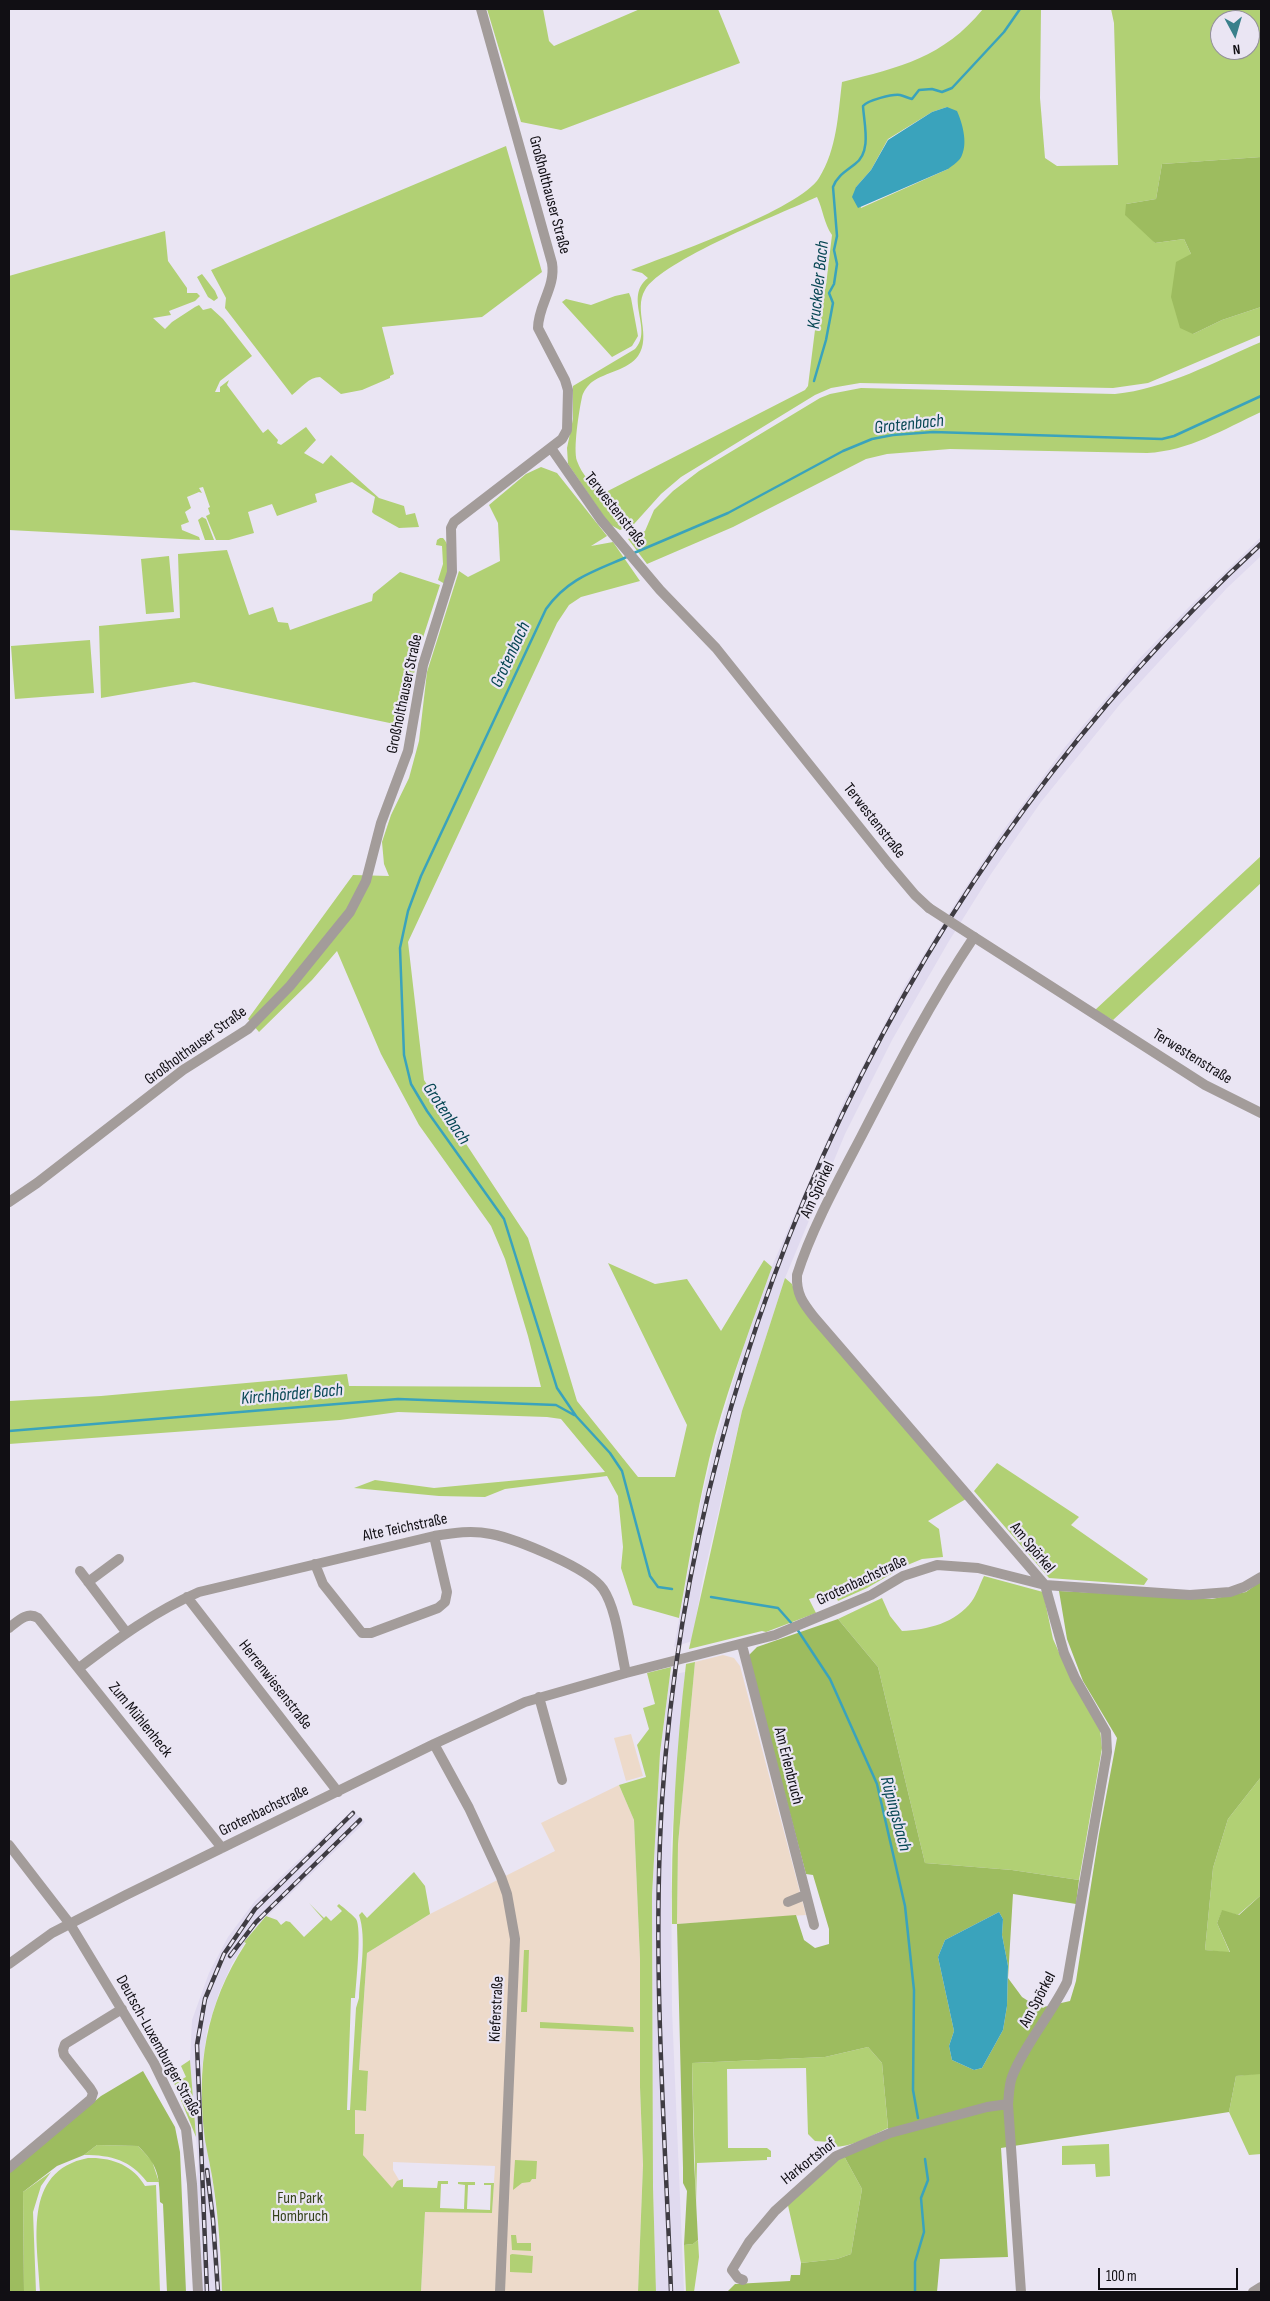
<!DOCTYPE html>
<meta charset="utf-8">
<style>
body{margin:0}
#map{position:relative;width:1270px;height:2301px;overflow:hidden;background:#eae5f3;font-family:"Sofia Sans Condensed",sans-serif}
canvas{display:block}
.frame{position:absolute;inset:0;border:10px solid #110f14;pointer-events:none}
.north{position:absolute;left:1210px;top:10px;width:50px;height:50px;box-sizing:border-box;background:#eae5f3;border:1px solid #938f9a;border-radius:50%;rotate:174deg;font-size:14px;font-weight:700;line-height:20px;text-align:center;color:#110f14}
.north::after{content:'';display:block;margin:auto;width:18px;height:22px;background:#3a808b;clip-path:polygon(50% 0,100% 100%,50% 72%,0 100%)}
.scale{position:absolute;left:1098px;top:2268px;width:140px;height:22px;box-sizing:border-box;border:2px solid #110f14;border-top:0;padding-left:6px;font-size:15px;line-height:18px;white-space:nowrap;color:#110f14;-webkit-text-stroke:4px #eae5f3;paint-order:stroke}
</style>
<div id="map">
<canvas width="1270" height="2301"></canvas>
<div class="frame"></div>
<div class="north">N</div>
<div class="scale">100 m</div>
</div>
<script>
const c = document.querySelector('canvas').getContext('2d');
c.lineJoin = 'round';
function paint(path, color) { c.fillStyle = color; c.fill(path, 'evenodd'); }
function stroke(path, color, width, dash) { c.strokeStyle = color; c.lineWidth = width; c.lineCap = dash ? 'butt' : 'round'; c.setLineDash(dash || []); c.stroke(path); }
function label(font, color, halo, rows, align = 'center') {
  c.font = font + ' "Sofia Sans Condensed",sans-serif'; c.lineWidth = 4.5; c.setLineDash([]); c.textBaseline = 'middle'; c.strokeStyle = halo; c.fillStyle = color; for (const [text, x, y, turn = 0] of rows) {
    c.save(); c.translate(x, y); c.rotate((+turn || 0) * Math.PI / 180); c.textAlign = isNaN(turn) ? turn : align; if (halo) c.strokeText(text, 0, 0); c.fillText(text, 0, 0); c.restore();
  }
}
paint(new Path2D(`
 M1261,537V556L1227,588L1121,703L1041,802L991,874L949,941L892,1040L845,1134L785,1278L742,1411L703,1578L692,1641L674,1647L702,1496L716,1439L742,1351L773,1264L844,1101L905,985L958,899L1002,832L1065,747L1139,659L1189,607Z
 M685,1672L671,1843L672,2010L684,2292H656L653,2187L652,1895L660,1753L670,1675Z
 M352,1810L365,1822L253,1930L232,1964L219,1993L207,2031L201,2076L206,2142L214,2189L222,2292H202L196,2188L198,2164L190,2060L192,2020L209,1973L228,1937L255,1901Z`), '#e0daef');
paint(new Path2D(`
 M723,1655L734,1658L740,1666L806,1915L677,1924L678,1844L695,1662Z
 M631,1734L643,1776L626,1781L614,1738Z
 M619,1785L634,1820L640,1959V2087L643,2165L638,2292H421L425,2211L492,2213L495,2166L393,2162V2170L399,2180L392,2189L363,2155V2135L355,2134V2110L366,2111L368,2071H359L367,1953L430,1914L555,1851L541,1823Z`), '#eddaca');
paint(new Path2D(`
 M487,9H543L549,41L554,46L640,9H718L740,63L561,130L521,122Z
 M983,9H1041L1040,98L1045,158L1057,166L1118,165L1114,23L1111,9H1261V157L1162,164L1156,199L1126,204L1155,243L1184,239L1191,254L1193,334L1222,320L1261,307V335L1148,383L1113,388L860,383L831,388L815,395L681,477L661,494L634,524L620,530L609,524L568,464L567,448L573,419V386L635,349C654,330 623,297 648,278L642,273L631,270C670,255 800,209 819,178C837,149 838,115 842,82C900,67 943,58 983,9ZM1220,20H1250V50H1220ZM947,107L948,169L861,208L856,187L871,170L888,139L932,112ZM817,197C823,209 824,224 832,235L826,285L815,330L808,386L805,390L602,494C592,484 582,475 577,461C573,449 579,411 582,397C583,392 588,385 592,382C606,372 628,370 638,356C652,336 633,310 645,290C661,261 782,213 817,197Z
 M506,146L542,272L482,317L382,327L394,374L390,376V378L362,390L341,394L320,377C309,377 301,388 292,395L225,308L226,298L211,270Z
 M165,231L168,261L187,288V293H197L200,296L195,301L169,311L171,315L153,318L165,329L172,322L195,307L199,305L203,310L211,308L223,319L252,356L220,381L215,392H220V387L229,380L227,385L263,433L268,429L278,440L277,443L281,445L306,427L316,440L304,453L323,464L331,455L379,498L404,506L406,515L415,513L419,527L399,528L374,514L372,512L375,497L352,482L315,494L317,502L277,516L272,504L248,512L254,533L229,540H216L206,516L210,514L208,508L210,507L203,487L199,488L202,493L199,492L187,497L191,508L185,512L189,522L181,525L182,530L199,537L200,540L9,530V276Z
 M202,274L215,291L218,298L214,301L208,297L197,277Z
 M629,293L631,298L638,336L632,346L612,357L562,302L566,299L591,305L615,296Z
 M1261,342V412C1224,429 1189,451 1147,453L950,449L887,454L866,459L733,527L647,564L628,539L645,531L654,510L673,491L699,471L820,398L830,394L861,388L1115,394C1166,389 1214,362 1261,342Z
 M541,467L557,473L607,536L591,546L613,542L640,581L581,597L569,605L557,623L408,942L424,1080L528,1238L577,1401L638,1477H675L687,1425L608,1263L655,1284L687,1279L721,1331L764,1260L772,1267C752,1323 731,1379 715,1436C699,1496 690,1557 679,1618L633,1605L621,1568L623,1547L618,1496L607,1476L505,1489L485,1497L439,1496L354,1488L375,1480L434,1488L605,1472L561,1419L547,1417L398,1412L340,1420L9,1444V1401L101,1396L347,1374L349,1386L541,1387L528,1336L505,1259L491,1226L419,1125L381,1054L337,951L312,980L259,1032L248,1019L353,875L389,876L384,864L382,842L391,815L409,778L419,741L427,672L459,571L468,577L500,561L498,523L489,505L526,474Z
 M202,517L206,519L214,540H205L198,520Z
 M440,538H443C454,550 448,570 445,584L438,580L443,564L442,546L436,545L437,540Z
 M227,550L249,615L273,607L278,622L288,623L290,630L372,601L373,594L400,572L440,585L418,653L404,726L194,682L101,698L99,626L180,618L178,554Z
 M169,556L174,612L146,614L141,559Z
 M90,640L94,693L15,699L11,646Z
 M1261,856V883L1113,1020L1095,1010Z
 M785,1278L792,1284L799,1303L966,1499L928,1521L939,1529L943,1557L922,1559L905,1566L867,1588L838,1601L834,1592L809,1599L816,1613L766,1632L762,1631L689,1649L742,1411Z
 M997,1463L1079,1517L1071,1525L1148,1579L1144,1585L1049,1578L974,1491Z
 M984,1576L1043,1592L1053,1639L1073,1683L1100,1729L1102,1748L1079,1880L1012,1870L925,1863L878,1667L838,1619L882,1598L890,1616L902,1631C927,1630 956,1623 972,1601C977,1594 980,1584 984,1576Z
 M695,1662L678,1844L677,1924H672C671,1837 676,1750 686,1664Z
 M671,1667L660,1753L652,1895L653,2187L656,2292H638L643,2165L640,2087V1959L634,1820L619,1785L646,1777L637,1745L649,1729L643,1708L655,1704L647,1673Z
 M1261,1777V1895L1238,1915L1222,1911L1217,1923L1230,1953L1205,1950L1213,1868L1228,1819Z
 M414,1872L425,1886L430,1914L367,1953L359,2070L368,2071L366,2111L355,2110V2134H364L363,2155L392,2188L397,2181L403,2179V2187L437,2188L438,2181H448V2184H441L440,2208L464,2209L465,2185L458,2184V2182H475V2185H468L467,2209L490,2210L491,2185H484V2183H494L492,2213L425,2212L421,2292H222C221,2258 219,2223 214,2189C212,2173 208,2157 205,2140C196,2067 205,2006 246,1943L244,1942L266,1916L277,1920L281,1925L286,1921L290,1922L304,1937L323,1919L309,1903L324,1918L326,1916L331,1921L342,1911L337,1906L339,1904C344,1908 354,1916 356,1919C362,1927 356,1985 355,1998H351L347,2110H350L356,2008L359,1998C360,1974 367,1938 359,1915L362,1912L367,1918Z
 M524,1950H529L527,2012H521Z
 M540,2022L633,2027L634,2032L540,2028Z
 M868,2047L882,2063L888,2128C869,2137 851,2148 830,2147V2142L815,2141L808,2134L806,2068L727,2069L728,2148H767L771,2151V2157H767V2160L697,2163L696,2205L692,2063L825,2057Z
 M190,2060L196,2137L174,2083L186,2077L181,2066Z
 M1261,2073V2154L1249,2155L1229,2112L1236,2076Z
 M1109,2144L1110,2176L1096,2177L1095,2164L1062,2165V2146Z
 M97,2145L138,2146L152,2161L159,2182H147C130,2160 112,2155 84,2155Z
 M844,2156L862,2189L851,2254L837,2259L801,2263L787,2201L836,2160Z
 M88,2158C111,2157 133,2165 145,2186L156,2185L160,2292H40C38,2243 21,2171 88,2158Z
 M515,2160L537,2161L536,2179H532L530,2182L522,2183L513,2190Z
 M51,2172L41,2186L33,2212L36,2292H24L23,2192Z
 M511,2235H516L517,2243H531V2251L512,2250Z
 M698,2240L699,2257L694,2292H686L684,2245L693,2244Z
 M512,2254L533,2256L532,2273L510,2272V2255Z`), '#b1d074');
paint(new Path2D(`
 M1261,157V307L1222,320L1193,334L1180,328L1171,297L1176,262L1191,254L1184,239L1155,243L1125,215L1126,204L1156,199L1162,164Z
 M1261,1581V1777L1228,1819L1213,1868L1205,1950L1230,1952L1217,1923L1222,1910L1239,1915L1261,1895V2074L1236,2076L1229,2112L1001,2148L1008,2257L940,2259L937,2292H727L735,2284L790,2281L791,2275H800L801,2263L837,2259L851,2254L862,2189L844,2156L889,2138L882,2063L868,2047L825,2057L692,2063L694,2160L698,2240L693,2244L684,2245L687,2191L683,2183V2168L677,1924L796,1915L804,1940L815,1948L829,1944V1929L813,1875L806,1874L748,1656L757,1647L838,1619L878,1667L925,1863L1012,1870L1079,1880L1076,1904L1013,1894L1008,1978L1022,1997L1039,2008L1070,2001L1076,1981L1099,1834L1117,1738L1083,1681L1067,1639L1059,1591L1212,1599L1246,1592ZM999,1912L1003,1919L1002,1935L1008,1966L1007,2006L1003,2030L982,2068L974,2070L952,2060L949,2046L954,2031L938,1957L945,1940Z
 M143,2071L175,2127L180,2152L186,2292H167L163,2204L160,2202C159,2173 158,2166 138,2146L97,2145L84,2155L57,2166L23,2192L24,2292H9V2172L101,2096Z`), '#9dbc5f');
paint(new Path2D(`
 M947,107L957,111C962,122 968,142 962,155C960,161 953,165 948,169L858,208L852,197L856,187L871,170L888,140L932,112Z
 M999,1912L1003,1919L1002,1935L1008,1966L1007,2006L1003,2030L982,2068L974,2070L952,2060L949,2046L954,2031L938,1957L945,1940Z`), '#3aa3bc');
stroke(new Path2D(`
 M814,381L826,340L833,303L829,293L834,284L837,264L834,250L837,236L833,187C837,176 846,171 855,164C872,152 864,124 863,106C868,100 892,94 900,95C904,96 908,98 912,99L919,90L932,89L942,92L952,88L1004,32L1020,9
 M634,553L728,513L843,451L872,439L893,435L933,432L1162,439L1174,436L1261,396
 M629,556C595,571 568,578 546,609L421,876L408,911L400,948L404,1055L411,1084L427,1111L504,1219L557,1388L576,1416L610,1453L622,1471L650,1576L658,1587L672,1589
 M9,1431L398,1399L556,1405L574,1415
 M711,1597L778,1608L793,1625
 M797,1629L830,1679L877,1784L905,1906L914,1990L913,2090L918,2118
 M915,2292V2262L924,2232L921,2198L928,2180L925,2159`), '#3aa3bc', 2.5);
stroke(new Path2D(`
 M551,448L601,520L660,590L716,648L888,863L915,895L929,908
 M9,1202L37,1183L183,1070L248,1029L290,986L350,912L366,881L381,823L408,751L423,665L452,572L451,528L454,522L562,439L567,430L568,390L565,380L538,328C538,305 556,287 552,263L481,9
 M315,1564L323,1584L362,1633H371L438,1608L445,1602L447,1592L434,1536
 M80,1571L126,1632
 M88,1582L119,1559
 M187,1597L338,1792
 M9,1628C18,1621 27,1611 38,1618L222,1848
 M742,1645L814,1925
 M79,1668C117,1639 155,1611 199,1592L434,1536C453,1533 471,1530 491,1534C516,1539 589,1568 603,1589C617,1610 620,1648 626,1673
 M539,1697L562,1780
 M434,1744L469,1808L501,1877L507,1894L515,1939L500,2292
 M9,1845L70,1924L154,2063L186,2129L192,2184L198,2292
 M788,1902L805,1895
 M9,1964L52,1933L126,1895L434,1744L525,1702L626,1673L775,1635L871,1595L903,1576L937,1565L978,1568L1045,1585L1190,1595L1230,1592L1244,1587L1261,1577
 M9,2168L91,2099L93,2093L90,2088L64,2055L63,2050L65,2044L122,2009
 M743,2280L738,2278L732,2270L749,2242L775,2211L836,2156L890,2133L987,2107L1008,2104
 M1021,2292L1008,2104C1009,2095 1009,2085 1012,2077C1023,2047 1052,2013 1067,1982L1107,1752L1106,1732L1075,1678L1064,1653L1045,1585L814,1317C803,1303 796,1294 797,1275C811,1230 839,1179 861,1137C896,1069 931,1001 974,937L1205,1085L1261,1113
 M1253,2292L1261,2287`), '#a39c9a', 10);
const rail = new Path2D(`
 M230,1956L256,1922L360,1820
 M207,2170L213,2220L218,2292
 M207,2292L197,2045L205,1999L224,1954L255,1909L353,1813
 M671,2292C665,2129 652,1964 662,1801C693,1326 911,866 1261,544`);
stroke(rail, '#3f3c43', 4.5);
stroke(rail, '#eae5f3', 2.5, [8]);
stroke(new Path2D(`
 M929,908L974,937`), '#a39c9a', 10);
label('16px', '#110f14', '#eae5f3', [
 ["Großholthauser Straße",549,195,75],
 ["Terwestenstraße",615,510,52],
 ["Großholthauser Straße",405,694,-78],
 ["Terwestenstraße",874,821,52],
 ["Großholthauser Straße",196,1046,-36],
 ["Terwestenstraße",1192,1057,32],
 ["Am Spörkel",818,1190,-65],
 ["Alte Teichstraße",405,1528,-12],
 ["Am Spörkel",1032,1548,50],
 ["Grotenbachstraße",862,1581,-25],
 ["Herrenwiesenstraße",275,1685,52],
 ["Zum Mühlenheck",140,1720,51],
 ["Am Erlenbruch",788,1766,76],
 ["Grotenbachstraße",264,1811,-26],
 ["Am Spörkel",1038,2000,-62],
 ["Kieferstraße",497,2009,-87],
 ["Deutsch-Luxemburger Straße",158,2046,61],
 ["Harkortshof",809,2162,-38]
]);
label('16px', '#35421b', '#eae5f3', [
 ["Fun Park",300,2199],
 ["Hombruch",300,2217]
]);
label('italic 18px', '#064653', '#eae5f3', [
 ["Kruckeler Bach",819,285,-84],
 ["Grotenbach",909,425,-6],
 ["Grotenbach",511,655,-65],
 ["Grotenbach",446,1114,56],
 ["Kirchhörder Bach",292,1395,-5],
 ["Rüpingsbach",895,1814,75]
]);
</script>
